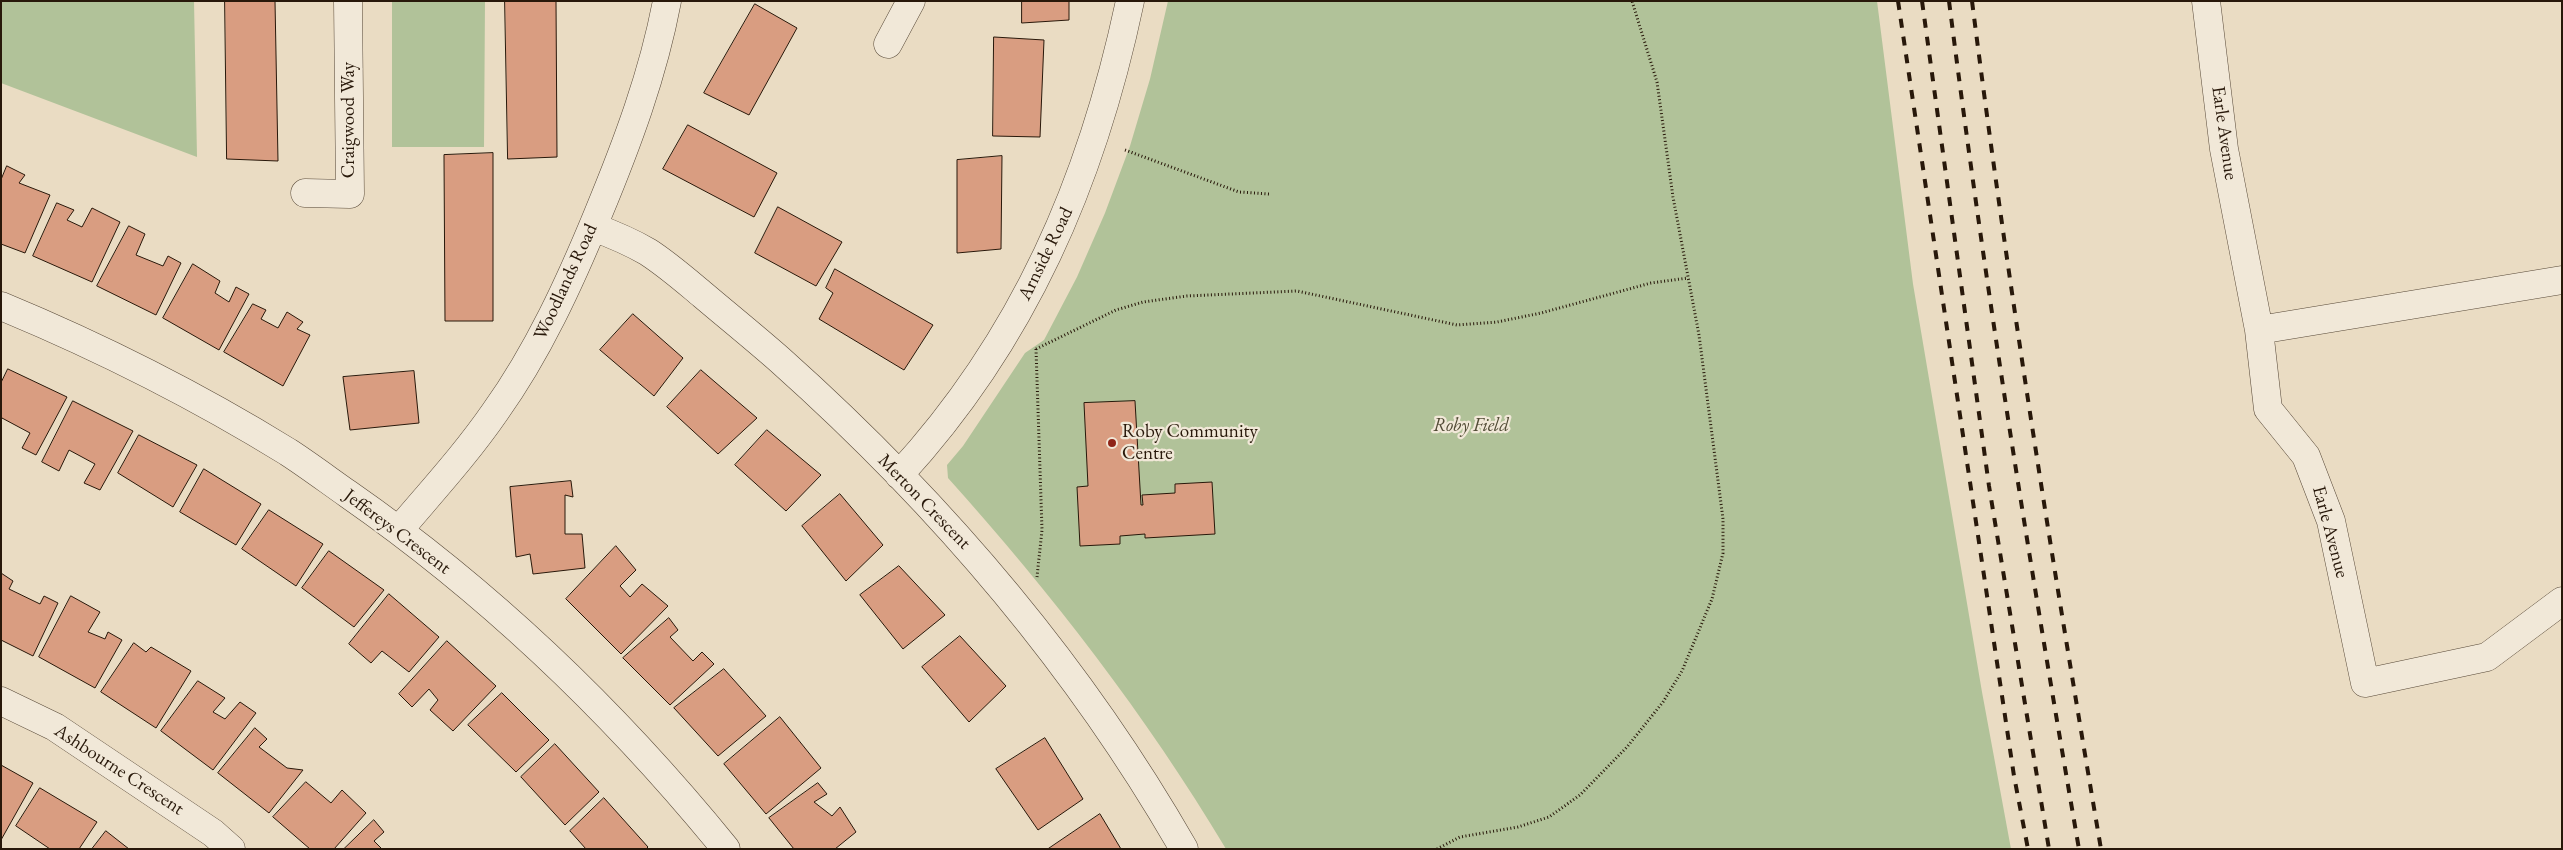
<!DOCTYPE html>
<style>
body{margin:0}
#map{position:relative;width:2563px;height:850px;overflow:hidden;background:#eadcc3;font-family:"EB Garamond",serif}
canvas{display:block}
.frame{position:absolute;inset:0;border:2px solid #28180a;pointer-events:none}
</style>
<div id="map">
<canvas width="2563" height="850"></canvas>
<div class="frame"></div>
</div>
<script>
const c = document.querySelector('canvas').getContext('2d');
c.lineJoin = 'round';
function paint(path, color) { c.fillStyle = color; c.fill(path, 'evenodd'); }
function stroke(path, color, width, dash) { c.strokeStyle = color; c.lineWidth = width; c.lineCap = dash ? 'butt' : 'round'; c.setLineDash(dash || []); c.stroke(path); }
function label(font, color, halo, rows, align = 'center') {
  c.font = font + ' "EB Garamond",serif'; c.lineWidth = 4.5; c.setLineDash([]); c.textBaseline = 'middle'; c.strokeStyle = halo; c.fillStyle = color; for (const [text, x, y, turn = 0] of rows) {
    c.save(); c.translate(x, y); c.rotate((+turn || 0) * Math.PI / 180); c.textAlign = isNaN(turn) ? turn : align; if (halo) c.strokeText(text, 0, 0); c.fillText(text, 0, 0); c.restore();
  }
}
paint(new Path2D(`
 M1,1H194L197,157L1,83Z
 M392,1H485L484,147H392Z
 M1168,1H1877L1913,284L1982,692L2011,849H1226C1146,715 1052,594 948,478L947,465L963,446L1025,353L1044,340L1077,277L1105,213L1130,146L1150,79Z`), '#b1c299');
const building = new Path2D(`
 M225,1H275L278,161L227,159Z
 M505,1H556L557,157L508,159Z
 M1022,1H1069V20L1022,23Z
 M755,4L797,28L749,115L704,93Z
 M994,37L1044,40L1040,137L993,136Z
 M688,125L777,173L754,217L663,169Z
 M493,153V321H445L444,155Z
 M1002,156L1001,249L957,253V160Z
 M7,166L25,175L19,183L50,195L25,253L1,244V180Z
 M57,203L74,210L67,220L82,227L92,208L120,222L92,282L33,256Z
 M778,207L842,242L816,286L755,253Z
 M129,226L145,234L136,255L163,266L168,256L181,263L156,315L97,286Z
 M193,264L220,281L215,293L229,302L236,287L249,294L219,350L163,318Z
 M835,269L933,325L904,370L819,319L833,293L826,288Z
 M253,304L266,310L261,319L278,328L287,312L303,322L297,329L310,335L283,386L224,352Z
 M633,314L683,358L654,396L600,350Z
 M8,369L67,397L36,455L22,448L30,433L2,418L1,421V383Z
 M701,370L757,418L718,454L667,407Z
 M414,371L419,423L350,430L343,377Z
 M73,401L133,431L100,490L84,483L95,464L69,450L59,471L42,462Z
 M1135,401L1141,505H1143L1142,495L1175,493V484L1212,482L1215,534L1145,538V534L1120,536V544L1080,546L1077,487L1088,486L1084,403Z
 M767,430L821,475L786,511L735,465Z
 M139,435L197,465L173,507L118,473Z
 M204,469L261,504L236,545L180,512Z
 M571,481L573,497L565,495V534H582L585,568L533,574L530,554L516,557L510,487Z
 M840,494L883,545L846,581L802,526Z
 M269,510L323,544L296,586L242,549Z
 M616,546L636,570L620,586L630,597L642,584L668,606L621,654L566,599Z
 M329,551L384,590L354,627L302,588Z
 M899,566L945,615L903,649L860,595Z
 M1,573L13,581L9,589L40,604L44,596L58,603L33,656L1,640Z
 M389,594L439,637L409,672L382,651L371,663L349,644Z
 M71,596L100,612L88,632L105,639L108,632L122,640L95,688L39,657Z
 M669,618L678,630L670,637L693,661L702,652L714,664L670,705L623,658Z
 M960,636L1006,686L969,722L922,667Z
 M447,641L496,686L453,731L430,710L438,700L429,689L412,707L399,694Z
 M134,643L146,652L151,647L191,671L156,728L101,692Z
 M724,669L766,716L718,756L674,708Z
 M198,681L225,698L213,712L225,719L240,702L256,713L213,770L161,731Z
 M502,693L549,740L516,772L468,725Z
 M780,717L821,768L766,814L724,764Z
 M255,728L267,739L259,747L287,768L303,770L269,813L218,773Z
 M1045,738L1083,799L1038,830L996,769Z
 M555,744L599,792L565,825L521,777Z
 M1,765L33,783L1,840Z
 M306,782L331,803L342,790L366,813L334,849H310L273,817Z
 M818,783L827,794L814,802L832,816L840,807L856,832L835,849H794L769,818Z
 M40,788L97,822L79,849H50L16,826Z
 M604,798L648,847L646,849H586L570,831Z
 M1100,814L1121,849H1048Z
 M374,820L384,832L374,841L382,849H344Z
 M106,831L129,849H92Z`);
paint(building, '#d99d81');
stroke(building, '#28180a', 1);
const minor = new Path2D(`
 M2206,1L2224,149L2259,330L2268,409L2306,456L2331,521L2365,683L2487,657L2562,601
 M888,44L911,1
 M305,193L350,194L348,1
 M593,227C612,234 631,242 648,252C668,265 685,280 703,295C729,317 755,338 780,360C939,502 1078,664 1184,849
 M1,306C100,347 197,396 288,452C308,465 328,480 348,494C490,593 617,715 726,849
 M2259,330L2562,280
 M899,475C1024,339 1092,181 1130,1
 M399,530C432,491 466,454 495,412C538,352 570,282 598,214C627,144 653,75 667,1
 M1,701L55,727L213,833L231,849`);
stroke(minor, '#584938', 29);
stroke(new Path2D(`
 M1125,150L1239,192L1269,194
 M1036,349L1116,310L1143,302L1187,296L1297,291L1457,325L1497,322L1541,313L1651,283L1688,278
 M1036,349L1042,530L1037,577
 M1437,849L1460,837L1518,827L1549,817L1580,795L1627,747L1663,702L1682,671L1712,599L1723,553V519L1699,335L1673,197L1657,82L1632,1`), '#28180a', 3, [1, 2.5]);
stroke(minor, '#f1e8d8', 28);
stroke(new Path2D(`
 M1898,1L2014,776L2028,849
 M1922,1L1989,486L2049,849
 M1949,1C1985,285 2030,567 2079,849
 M1972,1C2008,285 2053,567 2101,849`), '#28180a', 4, [9, 9]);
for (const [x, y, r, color] of [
 [1112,443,5,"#8f2418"]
]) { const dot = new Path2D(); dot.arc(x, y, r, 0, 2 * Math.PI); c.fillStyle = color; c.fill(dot); stroke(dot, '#f1e8d8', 2); }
label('19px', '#28180a', '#f1e8d8', [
 ["Craigwood Way",349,120,-90],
 ["Earle Avenue",2224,133,82],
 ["Arnside Road",1046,254,-64],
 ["Woodlands Road",566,282,-65],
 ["Merton Crescent",924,502,46],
 ["Jeffereys Crescent",397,532,37],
 ["Earle Avenue",2330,532,75],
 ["Ashbourne Crescent",119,770,33]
]);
label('italic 19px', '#514b35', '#f1e8d8', [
 ["Roby Field",1471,426]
]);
label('19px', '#28180a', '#f1e8d8', [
 ["Roby Community",1122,432],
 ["Centre",1122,454]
], 'left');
</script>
